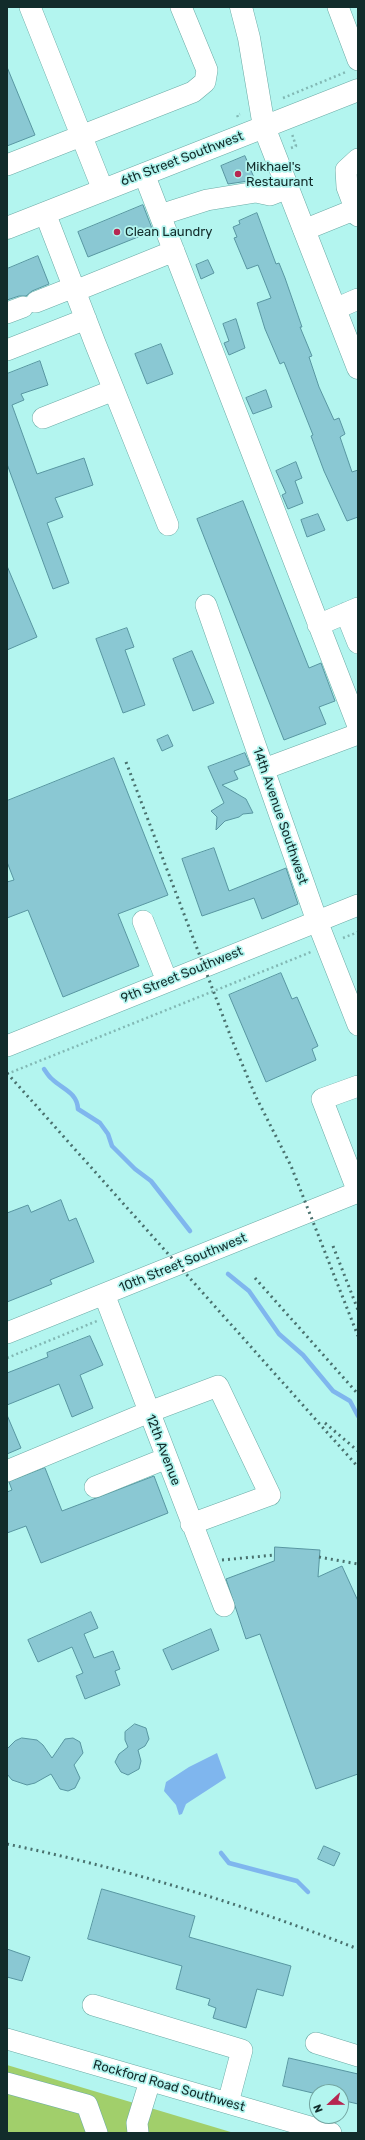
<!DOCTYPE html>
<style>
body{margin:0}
#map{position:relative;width:365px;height:2140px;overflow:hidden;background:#b3f5ef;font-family:Rubik,sans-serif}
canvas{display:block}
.frame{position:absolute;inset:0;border:8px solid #122c2b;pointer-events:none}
.north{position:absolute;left:309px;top:2084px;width:40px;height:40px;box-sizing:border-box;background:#b3f5ef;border:1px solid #73a5a1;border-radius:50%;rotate:248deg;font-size:11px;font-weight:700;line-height:16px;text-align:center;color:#122c2b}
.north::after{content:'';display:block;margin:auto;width:14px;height:18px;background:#b62651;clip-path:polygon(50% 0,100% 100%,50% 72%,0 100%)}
</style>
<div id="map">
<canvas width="365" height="2140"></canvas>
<div class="frame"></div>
<div class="north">N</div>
</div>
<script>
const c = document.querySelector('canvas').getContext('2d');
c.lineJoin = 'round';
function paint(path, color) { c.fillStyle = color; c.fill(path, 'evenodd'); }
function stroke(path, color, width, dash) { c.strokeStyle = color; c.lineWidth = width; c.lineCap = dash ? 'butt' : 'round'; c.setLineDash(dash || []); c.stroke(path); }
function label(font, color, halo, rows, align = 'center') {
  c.font = font + ' Rubik,sans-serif'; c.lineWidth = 3.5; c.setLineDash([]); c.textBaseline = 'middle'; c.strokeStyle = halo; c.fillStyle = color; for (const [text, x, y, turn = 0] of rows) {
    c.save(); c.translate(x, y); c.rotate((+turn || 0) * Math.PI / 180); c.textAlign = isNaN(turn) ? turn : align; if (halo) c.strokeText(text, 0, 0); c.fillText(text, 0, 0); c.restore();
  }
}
paint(new Path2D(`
 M7,2065L234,2133H7Z`), '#a1cf6b');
paint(new Path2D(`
 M217,1753L226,1778L186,1804L182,1814L179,1815L176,1805L164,1791L166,1782L189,1767Z`), '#7fb6ee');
stroke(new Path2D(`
 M44,1069C46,1072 49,1077 52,1079C62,1089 77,1092 78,1109L100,1123L108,1134L112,1146L135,1169L151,1181L190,1231
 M228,1274L249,1291L279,1334L303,1355L333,1391L350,1401L358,1416
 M221,1853L229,1863L297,1881L308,1892`), '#7fb6ee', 4.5);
const building = new Path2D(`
 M7,67L35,135L7,146Z
 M245,156L255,180L228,184L221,166Z
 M143,205L153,231L88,257L78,232Z
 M257,213L276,264L279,263L285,278L302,327H300L312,356L309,357L319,387L334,420L339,418L345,434L340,437L352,472L358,470V517L347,521L324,471L311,436L313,435L284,362L280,364L265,329L257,303L271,298L258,265L247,269L234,238L237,237L233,227L240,224L239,221Z
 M38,256L49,284L32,291L26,296H19L7,300V269Z
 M208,260L214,273L201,279L196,265Z
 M236,319L245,348L229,355L224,343L229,341L223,324Z
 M161,344L173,374L147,384L135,354Z
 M40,361L48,385L21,394L24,400L12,405L37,474L84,458L93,485L55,498L63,517L47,523L69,583L53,589L7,464V374Z
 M266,390L272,407L253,414L246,398Z
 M296,462L302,478L295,481L303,503L288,509L282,495L286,493L276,471Z
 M243,501L309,668L321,663L335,701L319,707L326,724L284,740L197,519Z
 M318,514L325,530L307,537L301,520Z
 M7,566L37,637L7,650Z
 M127,628L134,647L125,650L145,705L123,713L96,639Z
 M192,651L214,703L193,711L173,659Z
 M168,735L173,746L162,751L157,740Z
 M245,753L250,765L234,771L238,779L222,785L246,799L253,813L243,814L239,817L225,821L216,830L217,817L211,811L224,803L208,767Z
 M114,758L168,895L118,914L139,966L63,997L28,910L7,918V882L14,880L7,862V801Z
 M214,848L229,891L286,868L298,904L262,919L254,898L202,916L182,859Z
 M281,973L292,999L297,997L318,1046L312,1049L316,1060L266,1082L229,995Z
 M61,1200L69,1221L76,1218L94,1262L50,1280L52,1284L7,1302V1213L28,1205L31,1212Z
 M90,1336L103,1365L80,1375L93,1408L72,1417L59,1384L7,1405V1373L48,1357L47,1353Z
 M7,1415L21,1448L7,1454Z
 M45,1468L62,1511L154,1476L168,1513L41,1563L26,1526L7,1533V1492L12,1490L9,1482Z
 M275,1547L320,1550L318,1577L342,1566L358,1601V1774L316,1789L260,1634L246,1639L226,1579L274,1561Z
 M91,1612L98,1628L84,1634L94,1658L113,1651L120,1669L115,1671L120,1685L85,1699L76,1676L83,1673L72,1647L38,1662L28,1640Z
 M211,1629L219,1650L172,1670L163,1650Z
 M135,1724L146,1728L149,1739L145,1746L138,1750L141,1761L139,1769L128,1775L121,1772L115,1762L119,1754L128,1747L125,1740V1732Z
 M22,1738L37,1740L43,1745L52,1758L65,1739L73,1738L80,1742L83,1753L74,1765L80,1778L75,1788L68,1791L60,1789L51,1774L35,1783L27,1785L12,1780L7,1774V1749L15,1741Z
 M324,1846L340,1853L334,1866L318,1859Z
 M102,1889L195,1916L189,1937L291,1966L283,1996L257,1989L246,2028L213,2018L216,2008L208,2005L210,1999L176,1989L182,1966L88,1939Z
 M7,1949L30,1957L22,1981L7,1977Z
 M289,2058L358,2074V2104L341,2100V2092H317V2094L283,2086Z`);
paint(building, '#8ac8d3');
stroke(building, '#5896a1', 1);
const minor = new Path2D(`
 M30,7L103,190
 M338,7L358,60
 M358,159L346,170L347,187L358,216
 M7,165L193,92L205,82L207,70L181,7
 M144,174L358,726
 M45,213L95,343L168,525
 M160,215L207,200L256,192L270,195L288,188
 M304,230L356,209
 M75,291L174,251
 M36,302L74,287
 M335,309L358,299
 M7,313L23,307
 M7,350L86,319
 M43,418L114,390
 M206,605L317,921L358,1025
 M346,613L358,643
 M318,625L358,608
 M264,769L358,734
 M143,921L167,981
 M7,1046L358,905
 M358,1192L322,1099L358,1086
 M104,1294L224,1606
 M7,1333L358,1192
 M7,1471L149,1412L218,1386L270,1495L191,1524
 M95,1487L167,1458
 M93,2005L242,2050L228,2103
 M7,2039L331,2133
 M316,2043L358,2056
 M7,2083L87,2105L97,2133
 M138,2133L137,2123L150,2081`);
const major = new Path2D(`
 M241,7L249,38L264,127L358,368
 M7,228L358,90`);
stroke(minor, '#6caba6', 22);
stroke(major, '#6caba6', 23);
stroke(new Path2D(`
 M283,98L346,72
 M238,117L237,115L240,114
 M291,148L296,146L292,134
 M343,938L358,932
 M7,1074L311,952
 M7,1358L97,1321`), '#82b8b4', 2.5, [2, 3]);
stroke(minor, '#fff', 21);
stroke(major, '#fff', 22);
stroke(new Path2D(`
 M126,762L232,1040L256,1097L291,1166L358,1336
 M7,1073L358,1467
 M333,1246L358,1310
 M255,1278L358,1394
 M325,1423L358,1451
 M319,1557L358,1564
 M222,1560L275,1555
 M7,1844C127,1869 244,1904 358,1949`), '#49716e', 3, [2, 4]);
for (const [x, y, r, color] of [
 [238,174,4,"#b62651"],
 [117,232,4,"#b62651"]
]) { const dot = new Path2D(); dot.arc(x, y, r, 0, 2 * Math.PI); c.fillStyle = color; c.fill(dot); stroke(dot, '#b3f5ef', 1.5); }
label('13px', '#122c2b', '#b3f5ef', [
 ["6th Street Southwest",182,159,-21],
 ["14th Avenue Southwest",280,816,71],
 ["9th Street Southwest",182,975,-22],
 ["10th Street Southwest",183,1263,-22],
 ["12th Avenue",163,1450,69],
 ["Rockford Road Southwest",169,2086,16]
]);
label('13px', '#122c2b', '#b3f5ef', [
 ["Mikhael's",246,167],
 ["Restaurant",246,182],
 ["Clean Laundry",125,232]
], 'left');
</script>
